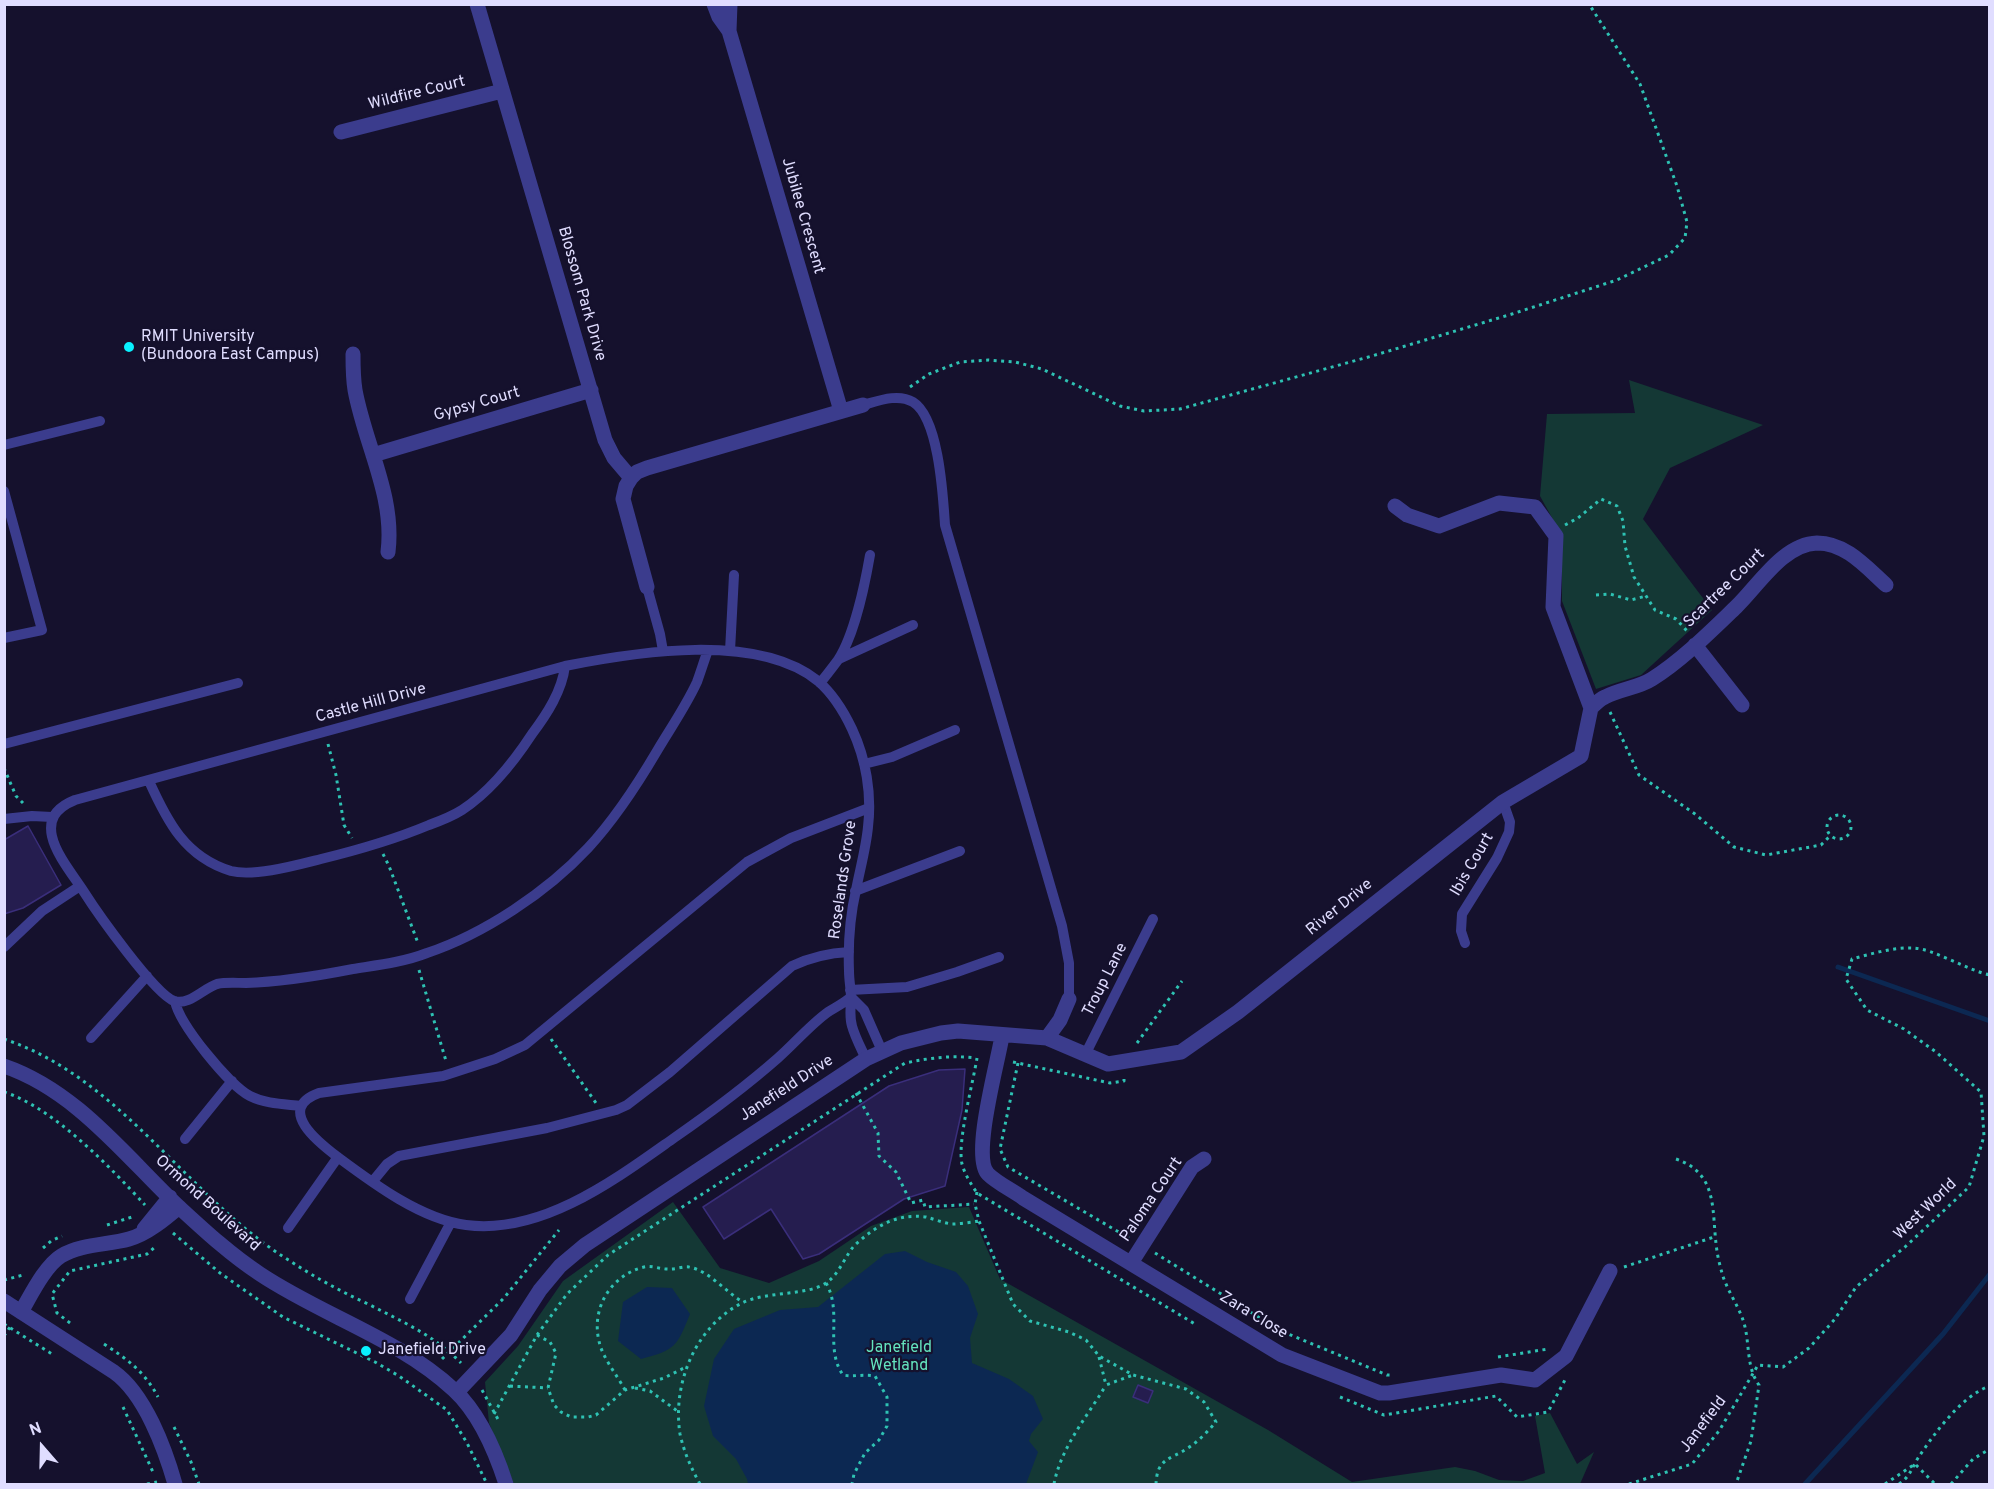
<!DOCTYPE html>
<style>
body{margin:0}
#map{position:relative;width:1994px;height:1489px;overflow:hidden;background:#15112d;font-family:Overpass,sans-serif}
canvas{display:block}
.frame{position:absolute;inset:0;border:6px solid #e0ddff;pointer-events:none}
.north{position:absolute;left:12px;top:1417px;width:60px;height:60px;-webkit-text-stroke:4px #15112d;paint-order:stroke;rotate:340deg;font-size:16px;font-weight:700;line-height:24px;text-align:center;color:#e0ddff}
.north::after{content:'';display:block;margin:auto;width:21px;height:27px;background:#e0ddff;clip-path:polygon(50% 0,100% 100%,50% 72%,0 100%)}
</style>
<div id="map">
<canvas width="1994" height="1489"></canvas>
<div class="frame"></div>
<div class="north">N</div>
</div>
<script>
const c = document.querySelector('canvas').getContext('2d');
c.lineJoin = 'round';
function paint(path, color) { c.fillStyle = color; c.fill(path, 'evenodd'); }
function stroke(path, color, width, dash) { c.strokeStyle = color; c.lineWidth = width; c.lineCap = dash ? 'butt' : 'round'; c.setLineDash(dash || []); c.stroke(path); }
function label(font, color, halo, rows, align = 'center') {
  c.font = font + ' Overpass,sans-serif'; c.lineWidth = 4.5; c.setLineDash([]); c.textBaseline = 'middle'; c.strokeStyle = halo; c.fillStyle = color; for (const [text, x, y, turn = 0] of rows) {
    c.save(); c.translate(x, y); c.rotate((+turn || 0) * Math.PI / 180); c.textAlign = isNaN(turn) ? turn : align; if (halo) c.strokeText(text, 0, 0); c.fillText(text, 0, 0); c.restore();
  }
}
paint(new Path2D(`
 M1629,380L1763,425L1670,468L1643,519L1712,610L1641,675L1596,689L1562,601V536L1540,496L1547,414L1635,413Z
 M673,1202L720,1268L769,1283L819,1261L871,1226L912,1211L969,1207L1000,1279L1268,1430L1352,1482L1455,1467L1475,1471L1499,1480L1523,1481L1545,1473L1535,1416L1550,1413L1577,1464L1594,1452L1580,1484H514L489,1423L485,1382L518,1346L563,1281Z`), '#143835');
paint(new Path2D(`
 M905,1251L927,1262L956,1272L968,1286L978,1314L970,1338L972,1363L1009,1379L1033,1396L1043,1419L1031,1434L1029,1441L1038,1452L1026,1484H748L747,1479L736,1459L713,1436L704,1406L714,1359L734,1329L780,1310L818,1307L885,1254Z
 M647,1287L672,1288L690,1314C677,1346 676,1350 641,1359L618,1341L623,1302Z`), '#0c2852');
stroke(new Path2D(`
 M1838,967L1990,1021
 M1805,1484L1943,1334L1990,1274`), '#0c2852', 5);
const building = new Path2D(`
 M28,826L61,885L23,908L4,914V840Z
 M965,1069L962,1110L945,1186L904,1199L819,1254L803,1259L771,1209L724,1239L703,1207L889,1086L939,1070Z
 M1138,1385L1153,1391L1148,1403L1133,1397Z`);
paint(building, '#251d4f');
stroke(building, '#3a2e7b', 1.5);
stroke(new Path2D(`
 M910,387L929,374L960,362L988,360L1015,362L1042,369L1120,406L1144,411L1180,409L1372,356L1512,314L1617,280L1669,255L1685,238L1687,222L1677,186L1640,84L1589,4
 M1565,525L1578,518L1601,499L1617,506L1623,521L1625,546L1634,577L1655,610L1676,619L1688,632
 M1596,595L1610,594L1631,600L1646,596
 M1610,712L1639,775L1695,814L1734,847L1766,855L1821,845L1831,835
 M328,744L336,775L344,825L352,838
 M4,768L16,796L23,803
 M1827 827a12 12 0 1 1 24 0a12 12 0 1 1-24 0Z
 M383,854L389,866L418,943
 M419,970L446,1061
 M4,1039C121,1078 188,1198 290,1261C316,1278 342,1292 370,1305C403,1322 435,1336 461,1363
 M551,1039L596,1103
 M1137,1043L1182,981
 M977,1058C973,1083 957,1142 962,1164C965,1175 971,1184 977,1193L1195,1324
 M1013,1062L1110,1083L1124,1081V1078
 M1018,1063L1000,1149L1008,1167L1129,1238
 M4,1092C54,1108 110,1167 145,1205
 M856,1093L878,1133L879,1156L896,1172L911,1203L923,1200L925,1207L974,1204
 M1676,1159C1720,1174 1711,1213 1717,1251C1718,1258 1720,1266 1722,1273C1727,1291 1739,1306 1744,1323C1750,1344 1746,1367 1759,1385L1751,1441L1736,1484
 M977,1192L975,1204L979,1221L1013,1304L1030,1321L1069,1332L1086,1340L1099,1356L1133,1375L1186,1389L1204,1402L1216,1422C1208,1431 1199,1441 1188,1448C1170,1460 1157,1458 1156,1484
 M107,1225L132,1217
 M173,1233L220,1273L283,1317L375,1362L399,1376L447,1410L467,1443L487,1484
 M43,1248L51,1241L62,1236
 M1155,1253L1281,1331L1387,1375H1391
 M1624,1267L1714,1237
 M4,1280L23,1275
 M826,1283C843,1312 824,1348 843,1375C854,1377 863,1374 875,1376L887,1397V1426L879,1440L865,1453L854,1474L852,1484
 M70,1323L57,1313L52,1294L70,1271L147,1254L155,1247
 M4,1324L52,1354
 M537,1335L550,1342L556,1353L548,1388L554,1405L561,1412L571,1417H588L596,1415L625,1390L664,1378L686,1367
 M4,1336L10,1327
 M104,1344C127,1359 145,1372 158,1397
 M1099,1357L1106,1385L1133,1375
 M1498,1357L1548,1349
 M442,1359L504,1298L559,1230
 M510,1386L548,1388
 M635,1388L650,1391L680,1413
 M482,1390L500,1423
 M625,1390C617,1375 602,1357 599,1341C591,1308 611,1275 644,1267C652,1265 662,1270 671,1269C677,1269 684,1266 689,1267C708,1270 727,1293 743,1302
 M1340,1397L1384,1415L1496,1396L1517,1417L1548,1412L1566,1378
 M123,1407L153,1472
 M494,1414L537,1335L567,1294L608,1255L905,1063C930,1058 951,1055 976,1058
 M174,1427L191,1462L199,1484
 M147,1484L157,1482
 M700,1484C691,1468 684,1452 680,1434C672,1383 696,1326 742,1303C766,1291 807,1296 826,1283C840,1274 846,1253 856,1244C876,1226 897,1213 926,1217C934,1219 943,1223 952,1224C961,1224 971,1222 979,1221
 M1054,1484C1061,1447 1087,1417 1106,1385
 M1629,1484L1692,1464L1719,1431L1758,1365L1783,1367L1809,1348L1835,1319L1856,1287L1905,1247L1969,1187L1984,1136L1981,1092L1936,1052L1904,1029L1867,1010L1846,979L1852,959C1871,954 1893,947 1913,948C1935,949 1966,970 1990,975
 M1885,1484L1915,1464L1935,1484
 M1899,1484C1909,1478 1912,1468 1918,1458C1934,1434 1962,1395 1990,1386
 M1951,1484L1973,1459L1990,1449`), '#2ec2b3', 3, [3, 4.5]);
stroke(new Path2D(`
 M863,405C878,401 898,393 913,402C939,418 943,496 945,525L1062,926L1069,963V999
 M4,445L100,421
 M4,491L42,630L4,638
 M647,587L660,634L663,651
 M708,650C704,661 701,671 697,682C686,706 670,729 657,751C637,785 615,819 588,848C547,892 484,934 427,953C404,962 378,965 353,969C317,976 282,982 246,983C236,983 226,982 217,984C204,988 189,1006 174,1001C154,993 98,914 84,892C66,864 25,820 75,800L565,666C636,652 757,632 818,681C833,694 844,712 852,729C866,759 872,794 868,827C866,848 860,869 856,890C850,916 848,945 849,971C849,980 851,990 851,998C851,1008 849,1016 852,1026C855,1037 861,1048 866,1059
 M730,651L734,575
 M839,659L913,625
 M820,683C826,676 832,668 838,660C854,636 865,584 870,555
 M4,744L238,683
 M864,764L892,757L955,730
 M149,781C167,821 185,857 231,871C254,877 297,865 321,859C358,850 393,840 429,825C440,821 451,817 462,810C491,791 513,763 532,734C547,714 562,691 565,666
 M4,819L32,816L52,817
 M855,891L960,851
 M1465,943L1461,931L1462,914L1497,858L1509,832L1510,822L1503,802
 M4,947L42,911L80,886
 M850,990L907,987L957,972L999,957
 M851,997C844,1003 836,1007 828,1012C810,1025 795,1043 778,1058C745,1087 710,1113 674,1138C616,1179 542,1235 466,1225C421,1219 374,1184 339,1158C319,1143 275,1109 319,1093L443,1076L495,1059L525,1045L747,862L791,838L869,808
 M851,997L864,1010L882,1051
 M175,1001C179,1024 229,1085 250,1096C266,1104 284,1104 301,1106
 M91,1038L147,976
 M1085,1055L1153,919
 M185,1139L232,1081
 M373,1181L387,1164L399,1156L547,1128L616,1110L627,1105L670,1072L792,966C811,957 828,953 849,952
 M288,1228L338,1157
 M410,1299L451,1222`), '#3b3c8d', 10);
stroke(new Path2D(`
 M477,4L605,440L614,458L631,478L626,486L623,499L647,587
 M714,4L719,17L729,31L841,411
 M729,31L730,4
 M341,132L502,91
 M353,354C353,366 353,378 355,390C365,445 395,496 388,552
 M373,455L591,390
 M631,478L637,472L647,468L863,405
 M1395,506L1407,515L1439,526L1499,503L1535,507L1556,536L1553,607L1591,708
 M1695,645L1742,705
 M1591,708C1595,704 1600,699 1605,697C1620,689 1638,688 1652,679C1681,661 1711,631 1736,607C1758,586 1783,544 1817,543C1846,543 1866,567 1886,585
 M1069,999L1060,1020L1047,1038L1108,1064L1181,1052L1238,1012L1503,802L1581,756L1591,708
 M1002,1036C998,1062 971,1157 988,1174C997,1183 1012,1190 1023,1198L1282,1355L1380,1393H1389L1501,1375L1535,1380L1566,1356L1610,1271
 M4,1066C77,1091 126,1157 180,1208C205,1231 231,1255 260,1274C323,1316 398,1338 454,1390C479,1413 496,1453 506,1484
 M144,1229L170,1197
 M1131,1263L1192,1167L1204,1159
 M4,1301L114,1372C145,1394 165,1449 175,1484
 M21,1312C31,1295 45,1266 61,1256C81,1244 108,1245 129,1239C147,1234 165,1219 179,1207
 M457,1392L511,1335L540,1290L560,1266L585,1245L866,1059L901,1043L941,1033L958,1031L1047,1038`), '#3b3c8d', 15);
for (const [x, y, r, color] of [
 [129,347,6,"#09f1ff"],
 [366,1351,6,"#09f1ff"]
]) { const dot = new Path2D(); dot.arc(x, y, r, 0, 2 * Math.PI); c.fillStyle = color; c.fill(dot); stroke(dot, '#15112d', 2); }
label('16px', '#e0ddff', '#15112d', [
 ["Wildfire Court",417,94,-14],
 ["Jubilee Crescent",802,216,74],
 ["Blossom Park Drive",581,294,74],
 ["Gypsy Court",477,405,-16],
 ["Scartree Court",1725,589,-44],
 ["Castle Hill Drive",371,704,-15],
 ["Ibis Court",1473,865,-60],
 ["Roselands Grove",844,880,-82],
 ["River Drive",1340,908,-39],
 ["Troup Lane",1106,980,-63],
 ["Janefield Drive",787,1089,-33],
 ["Paloma Court",1152,1200,-56],
 ["Ormond Boulevard",207,1204,42],
 ["West World",1926,1210,-44],
 ["Zara Close",1253,1316,31],
 ["Janefield",1704,1425,-53]
]);
label('16px', '#e0ddff', '#15112d', [
 ["RMIT University",141,338],
 ["(Bundoora East Campus)",141,356],
 ["Janefield Drive",378,1351]
], 'left');
label('16px', '#64e4bf', '#15112d', [
 ["Janefield",899,1349],
 ["Wetland",899,1367]
]);
</script>
